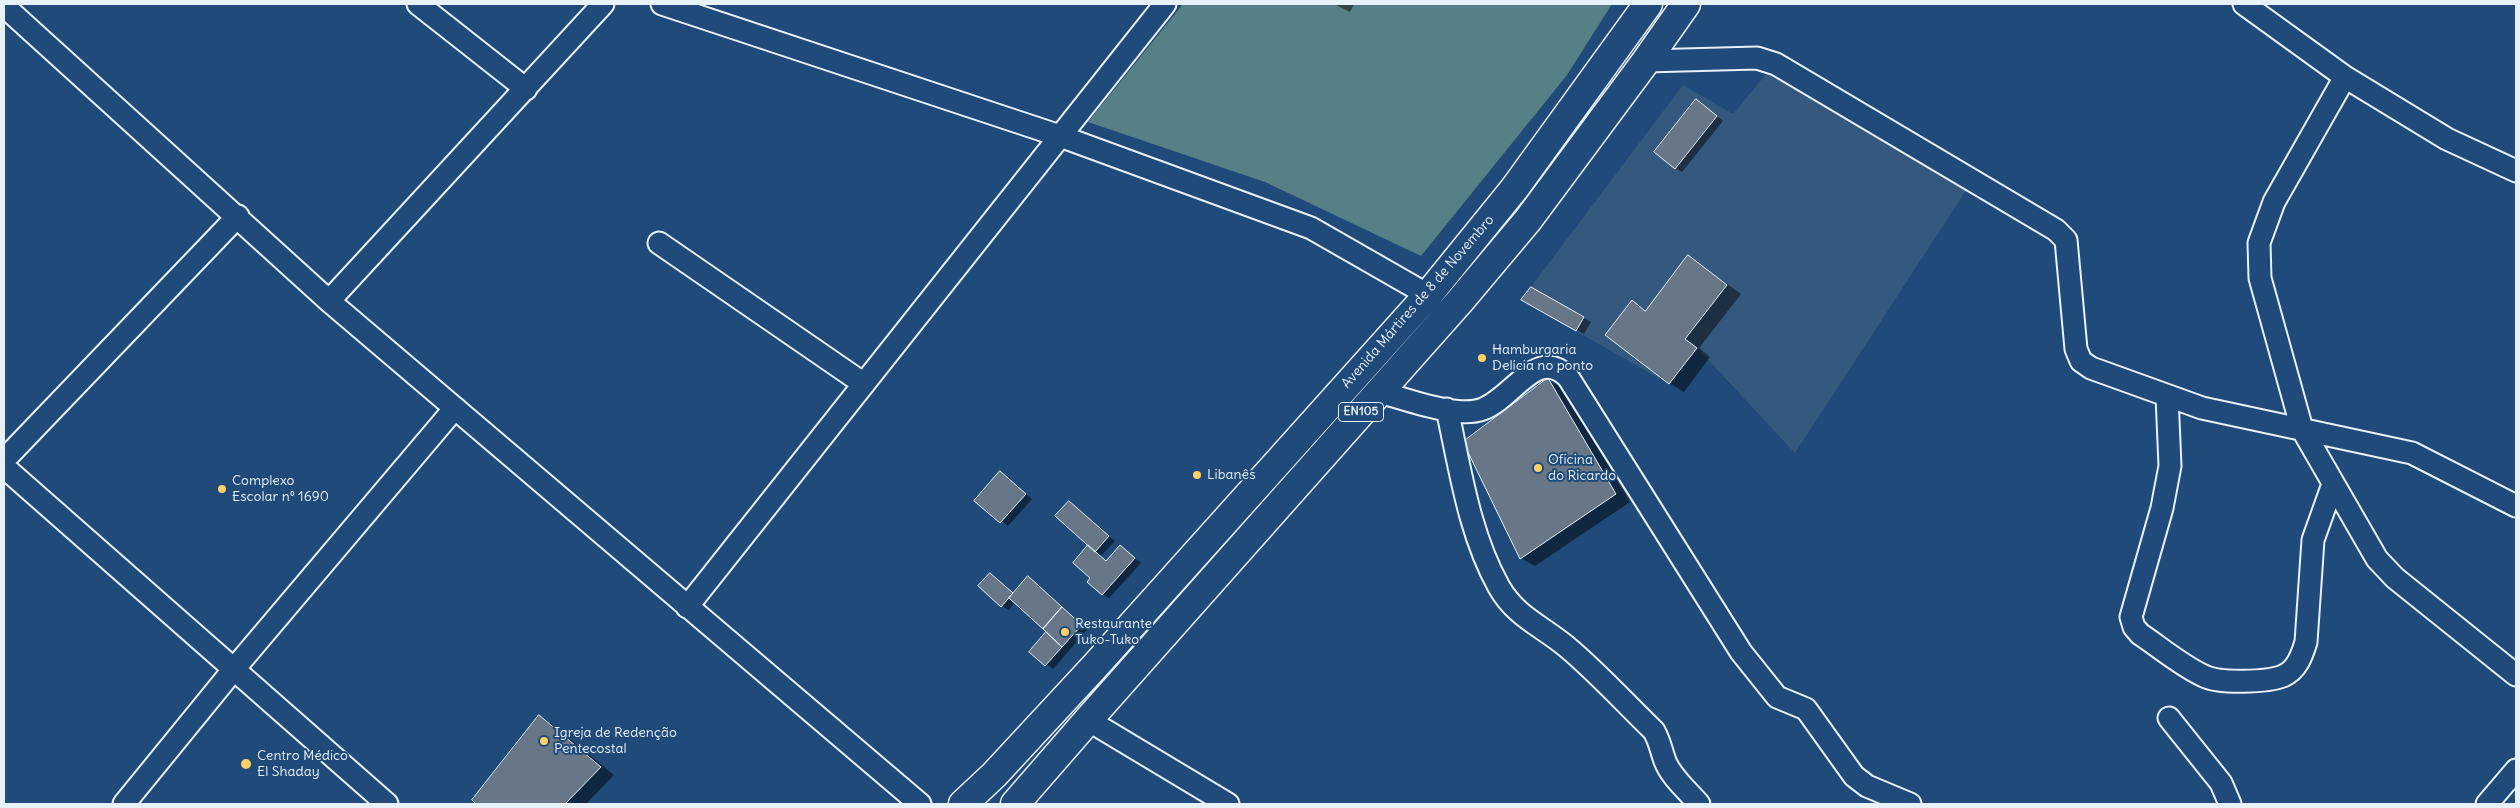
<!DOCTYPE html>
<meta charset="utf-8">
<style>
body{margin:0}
#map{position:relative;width:2520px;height:808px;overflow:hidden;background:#1f4a7a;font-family:Delius,sans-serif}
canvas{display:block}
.frame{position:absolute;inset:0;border:5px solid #e8f1f8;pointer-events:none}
</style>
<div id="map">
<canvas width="2520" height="808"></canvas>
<div class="frame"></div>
</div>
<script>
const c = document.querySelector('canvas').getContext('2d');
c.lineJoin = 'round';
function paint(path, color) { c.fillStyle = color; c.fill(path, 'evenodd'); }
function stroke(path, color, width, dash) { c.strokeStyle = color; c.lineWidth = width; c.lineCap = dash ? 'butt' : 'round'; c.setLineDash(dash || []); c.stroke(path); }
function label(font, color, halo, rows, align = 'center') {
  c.font = font + ' Delius,sans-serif'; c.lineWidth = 4; c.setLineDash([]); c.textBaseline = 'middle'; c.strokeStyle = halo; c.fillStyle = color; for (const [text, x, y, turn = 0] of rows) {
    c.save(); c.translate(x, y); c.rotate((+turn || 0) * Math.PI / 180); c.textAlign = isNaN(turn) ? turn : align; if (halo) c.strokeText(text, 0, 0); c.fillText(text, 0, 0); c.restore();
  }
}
paint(new Path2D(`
 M1767,73L1967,189L1795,453L1697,348L1669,384L1521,300L1683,85L1733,114Z`), '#35587e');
paint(new Path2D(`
 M1183,4H1612L1567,75L1421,256L1265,182L1088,122Z`), '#578086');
paint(new Path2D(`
 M1334,4H1354L1350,12Z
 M1703,105L1723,121L1682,172L1675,168Z
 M1688,257L1741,294L1699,348L1710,357L1684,392L1669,383L1632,302L1647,311Z
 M1531,289L1591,322L1584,334L1523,300Z
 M1548,380L1562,388L1630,502L1535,566L1521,558Z
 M1000,473L1032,499L1008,526L976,501Z
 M1069,502L1115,541L1101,556L1107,562L1120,547L1141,563L1109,598L1102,594L1090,545Z
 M990,575L1014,594L1028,578L1088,629L1053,669L1030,651L1048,632L1015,602L1009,610L1002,606Z
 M539,717L553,725L614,775L586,804H478L474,800Z`), '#0007');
const building = new Path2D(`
 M1696,99L1717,116L1675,169L1654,152Z
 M1688,255L1727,285L1685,339L1697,348L1669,384L1605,335L1632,300L1645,311Z
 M1531,287L1584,317L1576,331L1521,300Z
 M1548,378L1616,494L1520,559L1463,442Z
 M1000,471L1026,494L1000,523L974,501Z
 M1069,501L1109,536L1095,552L1055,516Z
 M1088,545L1106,561L1120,545L1135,558L1102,595L1087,582L1090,578L1073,563Z
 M990,573L1013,593L1001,607L978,586Z
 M1028,576L1062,607L1043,629L1009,598Z
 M1062,607L1082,625L1062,647L1043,629Z
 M1046,632L1062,647L1045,666L1029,652Z
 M539,715L601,767L565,804H476L472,800Z`);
paint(building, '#677787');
stroke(building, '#e8f1f8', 1);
const street = new Path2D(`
 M418,4L526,89
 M662,4L1060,136L1311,228L1428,295
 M2244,4L2345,77L2447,139L2516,171
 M4,6L329,301L920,804
 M1646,61L1757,58L1776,64L2056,230L2066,240L2076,349L2081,361L2091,368L2202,408L2412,453L2516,506
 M2345,77L2274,202L2259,243L2260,278L2302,429L2377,559L2395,578L2516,675
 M659,243L864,384
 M329,301L603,4
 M1379,392C1407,399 1457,419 1483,409C1514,397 1537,346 1568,377L1741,652L1777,697L1806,709L1854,776L1867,786L1910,804
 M2167,396L2170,466L2162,508L2131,617L2134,627L2140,634C2161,648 2182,666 2204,676C2220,684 2268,682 2283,676C2297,670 2302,655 2306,642L2313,540L2333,484
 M1447,409C1460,468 1469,534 1499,587C1516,617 1542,626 1567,647C1597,672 1625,703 1654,731C1660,742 1661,750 1665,761C1671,777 1688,791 1699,804
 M4,460L238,216
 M4,467L387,804
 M687,607L1165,4
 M2169,718L2221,783L2230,804
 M1088,720L1228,804
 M124,804L234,669L455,408
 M2487,804L2516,770`);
const primary = new Path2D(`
 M963,804L994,775L1096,665L1428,295L1514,189L1648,4
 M1015,804L1088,720L1460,301L1528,220L1646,61L1686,4`);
stroke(street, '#e8f1f8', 25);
stroke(primary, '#e8f1f8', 31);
stroke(street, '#1f4a7a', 21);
stroke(primary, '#1f4a7a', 28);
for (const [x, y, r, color] of [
 [1482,358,5,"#ffd166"],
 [1538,468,5,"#ffd166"],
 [1197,475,5,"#ffd166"],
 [222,489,5,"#ffd166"],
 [1065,632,5,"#ffd166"],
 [544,741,5,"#ffd166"],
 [246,764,6,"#ffd166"]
]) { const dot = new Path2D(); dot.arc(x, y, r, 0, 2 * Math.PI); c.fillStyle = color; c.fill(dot); stroke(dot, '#1f4a7a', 2); }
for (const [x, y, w] of [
 [1361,412,45]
]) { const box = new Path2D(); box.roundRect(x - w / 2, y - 9.5, w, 19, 4); c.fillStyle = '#1f4a7a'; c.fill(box); stroke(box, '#e8f1f8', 1); }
label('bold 12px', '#e8f1f8', null, [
 ["EN105",1361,412]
]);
label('14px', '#e8f1f8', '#1f4a7a', [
 ["Avenida Mártires de 8 de Novembro",1418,302,-49]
]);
label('14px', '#e8f1f8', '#1f4a7a', [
 ["Hamburgaria",1492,350],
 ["Delícia no ponto",1492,366],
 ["Oficina",1548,460],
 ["do Ricardo",1548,476],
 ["Libanês",1207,475],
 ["Complexo",232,481],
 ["Escolar nº 1690",232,497],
 ["Restaurante",1075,624],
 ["Tuko-Tuko",1075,640],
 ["Igreja de Redenção",554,733],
 ["Pentecostal",554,749],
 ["Centro Médico",257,756],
 ["El Shaday",257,772]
], 'left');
</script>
